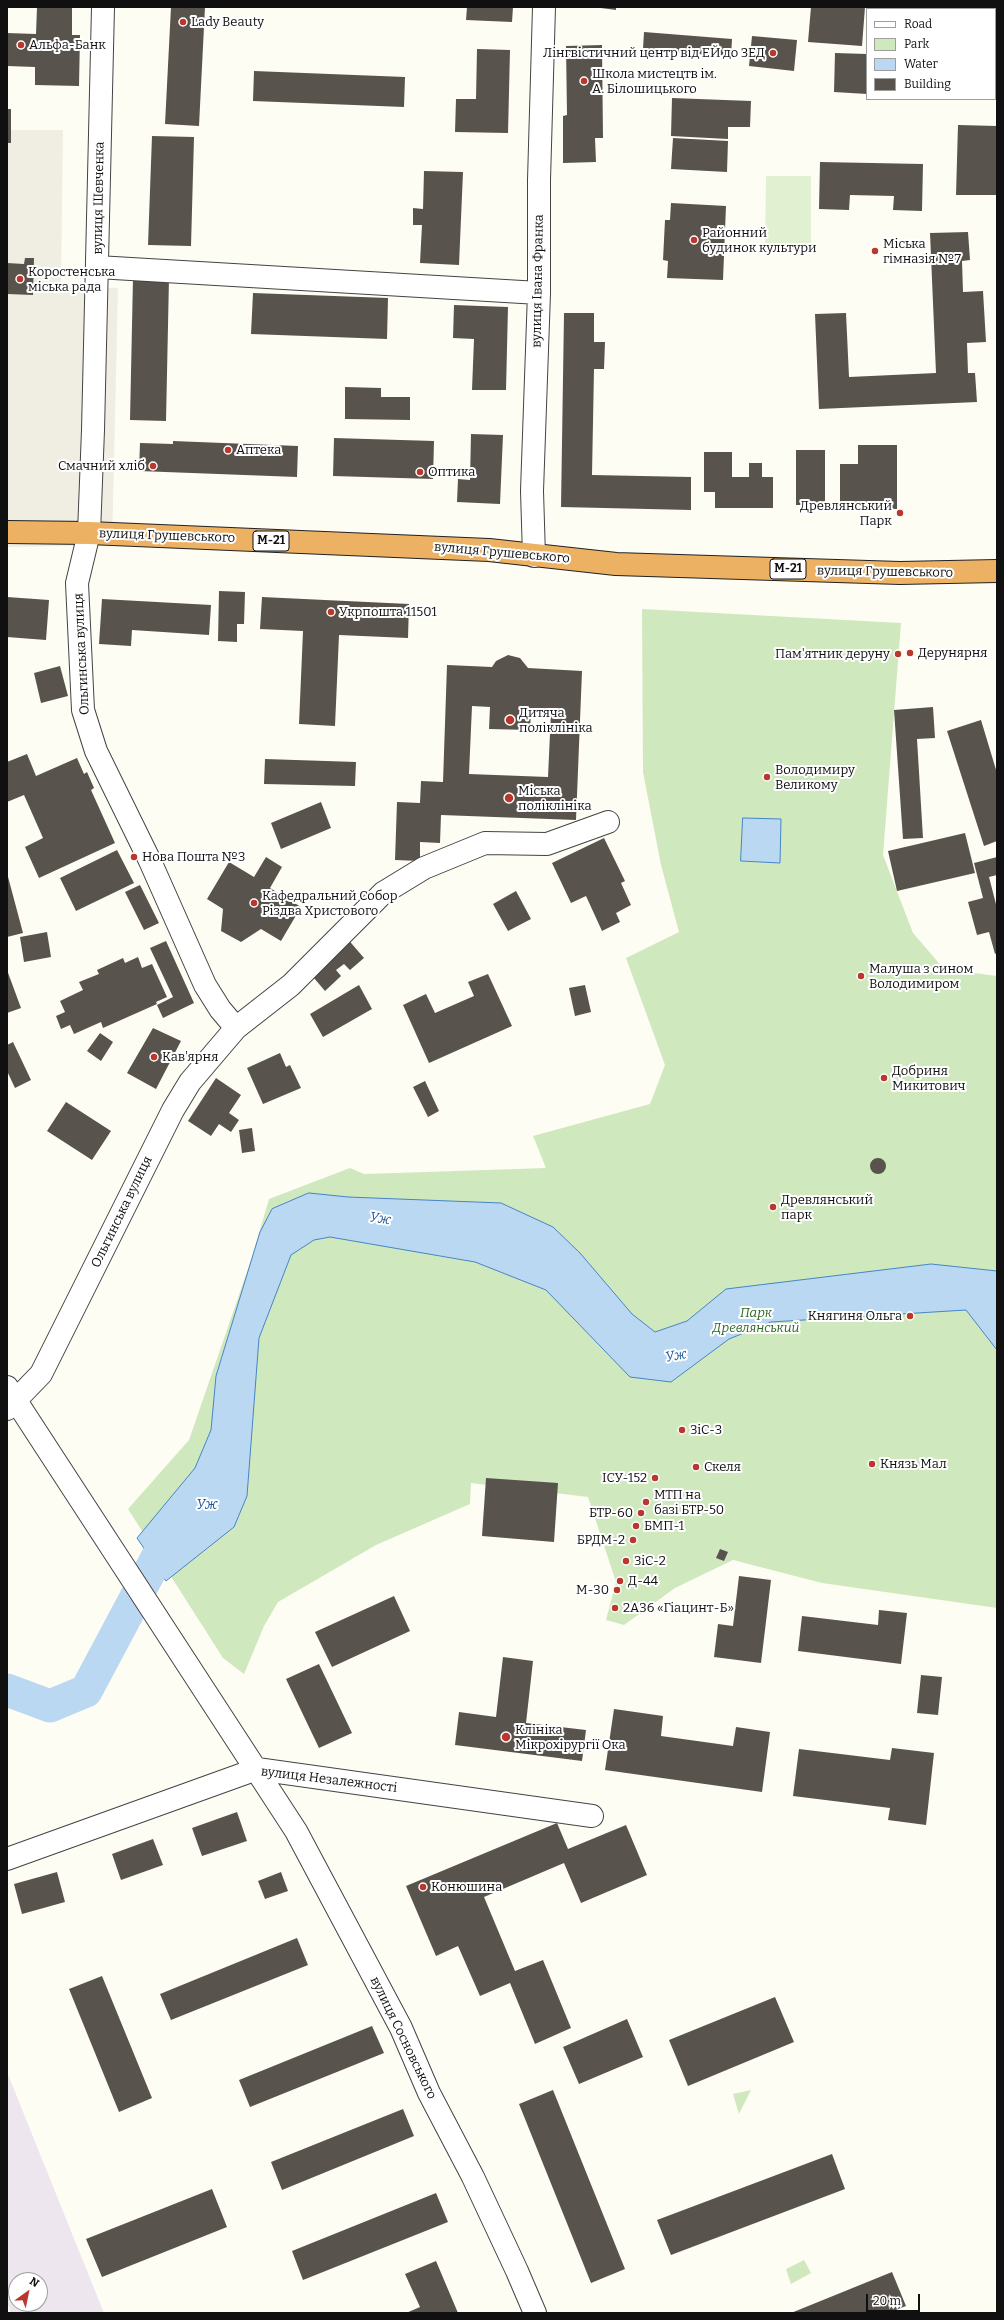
<!DOCTYPE html>
<meta charset="utf-8">
<style>
body{margin:0}
#map{position:relative;width:1004px;height:2320px;overflow:hidden;background:#fefdf4;font-family:Bitter,serif}
canvas{display:block}
.frame{position:absolute;inset:0;border:8px solid #101010;pointer-events:none}
.legend{position:absolute;left:866px;top:8px;width:130px;height:92px;box-sizing:border-box;background:#fff;border:1px solid #9f9f9f;margin:0;padding:5px 7px;list-style:none;font-size:12px;color:#101010}
.legend li{display:flex;align-items:center;gap:8px;height:20px}
.legend b{width:20px;border:1px solid #9f9f9f}
.north{position:absolute;left:8px;top:2272px;width:40px;height:40px;box-sizing:border-box;background:#fff;border:1px solid #9f9f9f;border-radius:50%;rotate:33deg;font-size:11px;font-weight:700;line-height:16px;text-align:center;color:#101010}
.north::after{content:'';display:block;margin:auto;width:14px;height:18px;background:#ba372e;clip-path:polygon(50% 0,100% 100%,50% 72%,0 100%)}
.scale{position:absolute;left:866px;top:2294px;width:54px;height:18px;box-sizing:border-box;border:2px solid #101010;border-top:0;padding-left:5px;font-size:12px;line-height:14px;white-space:nowrap;color:#101010;-webkit-text-stroke:3px #fff;paint-order:stroke}
</style>
<div id="map">
<canvas width="1004" height="2320"></canvas>
<div class="frame"></div>
<ul class="legend">
<li><b style="height:5px;background:#fff"></b>Road</li>
<li><b style="height:11px;background:#d0e8be"></b>Park</li>
<li><b style="height:11px;background:#bbd8f3"></b>Water</li>
<li><b style="height:11px;background:#59534d"></b>Building</li>
</ul>
<div class="north">N</div>
<div class="scale">20 m</div>
</div>
<script>
const c = document.querySelector('canvas').getContext('2d');
c.lineJoin = 'round';
function paint(path, color) { c.fillStyle = color; c.fill(path, 'evenodd'); }
function stroke(path, color, width, dash) { c.strokeStyle = color; c.lineWidth = width; c.lineCap = dash ? 'butt' : 'round'; c.setLineDash(dash || []); c.stroke(path); }
function label(font, color, halo, rows, align = 'center') {
  c.font = font + ' Bitter,serif'; c.lineWidth = 4; c.setLineDash([]); c.textBaseline = 'middle'; c.strokeStyle = halo; c.fillStyle = color; for (const [text, x, y, turn = 0] of rows) {
    c.save(); c.translate(x, y); c.rotate((+turn || 0) * Math.PI / 180); c.textAlign = isNaN(turn) ? turn : align; if (halo) c.strokeText(text, 0, 0); c.fillText(text, 0, 0); c.restore();
  }
}
paint(new Path2D(`
 M7,2072L75,2241L104,2313H11L7,2302ZM16,2280H40V2304H16Z`), '#eee6ee');
paint(new Path2D(`
 M642,609L901,623L883,855L913,933L944,969L997,976V1608L822,1583L733,1560L675,1588L624,1625L606,1620L616,1582L588,1497L471,1483L470,1504L376,1545L278,1602L264,1626L244,1674L223,1658L128,1509L189,1440L252,1257L269,1199L350,1168L364,1174L546,1168L533,1136L650,1104L665,1065L626,958L679,932L661,865L643,772Z
 M751,2090L739,2114L733,2094Z
 M804,2260L811,2273L791,2284L786,2269Z`), '#d0e8be');
paint(new Path2D(`
 M766,176H811V250H765Z`), '#e1f0d0');
paint(new Path2D(`
 M7,130H63L61,286L118,288L112,545L7,547Z`), '#f0eee2');
const water = new Path2D(`
 M743,818L781,819L780,863L741,861Z
 M309,1193L348,1197L501,1203L553,1227L580,1253L632,1314L655,1332L687,1321L726,1289L931,1264L997,1271V1350L966,1310L771,1322L729,1339L671,1382L630,1377L546,1290L475,1262L330,1237L314,1240L291,1255L259,1338L247,1496L234,1527L166,1581L137,1538L195,1468L211,1430L216,1376L260,1232L272,1209Z`);
paint(water, '#bbd8f3');
stroke(water, '#4685c7', 1);
stroke(new Path2D(`
 M7,1690L50,1706L86,1691L159,1554L183,1530`), '#bbd8f3', 33);
paint(new Path2D(`
 M37,7H72V35H80L79,86L35,85V67L7,66V33L36,34Z
 M171,7H205L199,126L165,124Z
 M467,7H513L512,22L466,20Z
 M593,7H616V10Z
 M811,7H865L862,46L808,42Z
 M949,7H997V14H995V9H958Z
 M644,32L732,39L731,57L643,49Z
 M752,36L797,40L794,71L749,66Z
 M602,45L603,138H595L596,162L563,163V116L567,115L566,46Z
 M477,49L510,50L508,133L455,132L456,99H476Z
 M835,53L867,54V94L834,92Z
 M254,71L405,77L404,107L253,101Z
 M672,98L751,101L750,127H728V139L671,136Z
 M7,109H11V143H7Z
 M958,125L997,126V195H956Z
 M152,136L194,137L191,246L148,245Z
 M673,138L728,141L727,172L671,169Z
 M820,162L923,164L922,211L893,210L894,196L850,195L849,210L819,209Z
 M424,171L463,172L459,265L420,263L422,225H413V208L423,209Z
 M671,203L726,206L723,280L667,278L668,261L663,260L665,220H670Z
 M968,232L970,260L962,261L963,292L983,291L986,342L967,343L968,373H975L977,402L819,409L815,314L846,313L849,377L936,373L930,233Z
 M25,258H34L33,295L7,294V263L24,264Z
 M133,278H169L166,421L130,420Z
 M253,293L388,298L387,339L251,334Z
 M454,305L508,307L506,390H472L474,339L453,338Z
 M564,313H594V342H605L604,369H594L592,475L691,477V510L561,507Z
 M345,387L381,388V397H410V420L345,419Z
 M471,434L503,435L500,504L457,502L458,479L470,480Z
 M334,438L434,441L433,479L333,476Z
 M173,441L298,446L297,477L139,471L140,443L173,444Z
 M858,445H897V509H840V464H858Z
 M796,450H825V505H796Z
 M704,452H732V477H749V463H762V477H773V508H715V492H704Z
 M219,591L245,592L244,624H237V642L218,641Z
 M7,597L49,600L46,640L7,637Z
 M262,597L409,604L408,638L339,635L335,726L299,724L303,631L260,629Z
 M102,599L211,605L209,635L132,630L131,646L99,644Z
 M508,655L520,658L528,668L582,671L576,820L441,815L440,843L420,842V861L395,860L397,802L420,803L421,781L443,782L447,665L492,667L496,661ZM472,706L490,707L489,729L530,730L531,711L551,712L548,777L469,774Z
 M60,666L68,696L41,703L34,673Z
 M933,707L935,738L917,739L923,838L903,839L894,710Z
 M981,720L997,773V841L984,846L947,731Z
 M27,754L36,776L77,758L84,774L87,772L94,788L91,790L115,843L39,878L25,847L43,838L24,795L7,802V762Z
 M265,759L356,762L355,786L264,784Z
 M321,802L331,828L281,849L271,823Z
 M965,833L975,873L897,891L888,851Z
 M604,838L625,881L621,883L631,905L616,913L620,922L602,931L586,896L571,903L552,863Z
 M117,850L134,883L76,911L60,878Z
 M266,857L282,867L270,888L301,907L281,941L261,929L241,942L221,931L223,909L207,899L229,862L254,877Z
 M997,857V875L989,877L997,908V953L995,954L989,932L977,935L968,902L983,898L974,863Z
 M7,873L23,933L7,937Z
 M140,885L159,923L144,930L125,892Z
 M516,891L531,919L508,931L493,904Z
 M47,932L51,957L24,962L20,937Z
 M346,937L364,958L350,970L344,964L336,970L341,976L325,991L308,971Z
 M166,941L194,1003L163,1018L157,1005L173,997L150,948Z
 M138,957L142,968L152,964L167,997L156,1002L157,1004L103,1028L101,1022L74,1034L70,1025L61,1029L56,1016L65,1012L60,1001L83,990L79,982L99,974L97,970L123,958L125,963Z
 M7,970L21,1008L7,1013Z
 M488,974L512,1026L429,1063L403,1005L426,994L435,1013L474,996L468,982Z
 M359,985L372,1009L323,1037L310,1014Z
 M585,985L591,1012L575,1016L569,988Z
 M153,1028L181,1041L156,1089L127,1073Z
 M100,1033L113,1042L101,1061L87,1051Z
 M13,1042L31,1080L15,1088L7,1071V1045Z
 M280,1053L286,1067L290,1065L301,1088L263,1104L247,1068Z
 M216,1078L241,1095L229,1113L239,1120L231,1132L219,1124L211,1136L188,1121Z
 M425,1081L439,1111L428,1117L413,1087Z
 M66,1102L111,1131L92,1160L47,1131Z
 M252,1128L255,1151L242,1153L239,1130Z
 M870 1166a8 8 0 1 1 16 0a8 8 0 1 1-16 0Z
 M486,1478L558,1483L554,1542L482,1536Z
 M720,1549L728,1552L724,1561L716,1558Z
 M739,1576L771,1580L761,1663L714,1657L718,1624L733,1626Z
 M394,1596L410,1631L332,1667L315,1632Z
 M879,1610L907,1613L901,1664L798,1651L802,1616L878,1625Z
 M503,1657L533,1661L526,1723L586,1730L582,1761L455,1745L459,1712L496,1717Z
 M319,1664L352,1733L319,1748L286,1679Z
 M921,1675L942,1677L938,1715L917,1713Z
 M614,1709L663,1716L661,1736L733,1746L736,1727L770,1732L762,1792L605,1770Z
 M892,1748L934,1753L926,1825L888,1820L890,1808L793,1796L799,1749L890,1760Z
 M237,1812L247,1841L202,1856L192,1828Z
 M557,1823L568,1849L626,1825L647,1875L581,1903L564,1863L484,1897L515,1971L543,1960L571,2028L535,2044L510,1983L480,1996L458,1946L436,1956L406,1886Z
 M153,1839L163,1865L121,1880L112,1854Z
 M57,1872L65,1902L22,1914L14,1884Z
 M281,1872L288,1891L265,1899L258,1881Z
 M297,1938L308,1965L171,2020L160,1994Z
 M102,1976L152,2098L119,2112L69,1989Z
 M775,1997L794,2042L688,2086L669,2040Z
 M627,2019L643,2057L579,2084L563,2047Z
 M372,2026L384,2053L250,2107L239,2080Z
 M553,2090L625,2269L591,2283L519,2104Z
 M403,2109L414,2136L282,2190L271,2162Z
 M832,2154L845,2189L671,2255L657,2220Z
 M212,2189L227,2227L102,2277L86,2239Z
 M436,2193L448,2222L303,2280L292,2251Z
 M436,2261L458,2313H406L420,2307L405,2274Z
 M892,2272L906,2306L888,2313H791Z`), '#59534d');
const minor = new Path2D(`
 M103,7L93,430L89,533L77,583L83,710L96,751L150,861L205,985L220,1009L236,1028
 M97,267L539,293
 M534,556L532,491L539,293V180L544,7
 M7,1387L296,1831L401,2028L429,2093L473,2177L517,2271L535,2313
 M7,1409L41,1374L173,1110L190,1082L236,1028L291,985L383,893L424,868L485,843L547,844L608,822
 M7,1859L257,1769L592,1816`);
const highway = new Path2D(`
 M7,532L89,533L489,550L616,564L900,573L997,571`);
stroke(minor, '#434343', 24);
stroke(highway, '#212121', 24);
stroke(minor, '#fff', 22);
stroke(highway, '#edb164', 22);
for (const [x, y, r, color] of [
 [183,22,4,"#ba372e"],
 [21,45,4,"#ba372e"],
 [773,53,4,"#ba372e"],
 [584,81,4,"#ba372e"],
 [694,240,4,"#ba372e"],
 [875,251,4,"#ba372e"],
 [20,279,4,"#ba372e"],
 [228,450,4,"#ba372e"],
 [153,466,4,"#ba372e"],
 [420,472,4,"#ba372e"],
 [900,513,4,"#ba372e"],
 [331,612,4,"#ba372e"],
 [910,653,4,"#ba372e"],
 [898,654,4,"#ba372e"],
 [510,720,5,"#ba372e"],
 [767,777,4,"#ba372e"],
 [509,798,5,"#ba372e"],
 [134,857,4,"#ba372e"],
 [254,903,4,"#ba372e"],
 [861,976,4,"#ba372e"],
 [154,1057,4,"#ba372e"],
 [884,1078,4,"#ba372e"],
 [773,1207,4,"#ba372e"],
 [910,1316,4,"#ba372e"],
 [682,1430,4,"#ba372e"],
 [872,1464,4,"#ba372e"],
 [696,1467,4,"#ba372e"],
 [655,1478,4,"#ba372e"],
 [646,1502,4,"#ba372e"],
 [641,1513,4,"#ba372e"],
 [636,1526,4,"#ba372e"],
 [633,1540,4,"#ba372e"],
 [626,1561,4,"#ba372e"],
 [620,1581,4,"#ba372e"],
 [617,1590,4,"#ba372e"],
 [615,1608,4,"#ba372e"],
 [506,1737,5,"#ba372e"],
 [423,1887,4,"#ba372e"]
]) { const dot = new Path2D(); dot.arc(x, y, r, 0, 2 * Math.PI); c.fillStyle = color; c.fill(dot); stroke(dot, '#fff', 1.5); }
for (const [x, y, w] of [
 [271,541,36],
 [788,569,36]
]) { const box = new Path2D(); box.roundRect(x - w / 2, y - 10, w, 20, 3); c.fillStyle = '#fff'; c.fill(box); stroke(box, '#101010', 1); }
label('bold 12px', '#101010', null, [
 ["М-21",271,541],
 ["М-21",788,569]
]);
label('13px', '#101010', '#fff', [
 ["Lady Beauty",191,22],
 ["Альфа-Банк",29,45],
 ["Лінгвістичний центр від ЕЙ до ЗЕД",765,53,"right"],
 ["Школа мистецтв ім.",592,74],
 ["А. Білошицького",592,89],
 ["Районний",702,233],
 ["будинок культури",702,248],
 ["Міська",883,244],
 ["гімназія №7",883,259],
 ["Коростенська",28,272],
 ["міська рада",28,287],
 ["Аптека",236,450],
 ["Смачний хліб",145,466,"right"],
 ["Оптика",428,472],
 ["Древлянський",892,506,"right"],
 ["Парк",892,521,"right"],
 ["Укрпошта 11501",339,612],
 ["Дерунярня",918,653],
 ["Пам'ятник деруну",890,654,"right"],
 ["Дитяча",519,713],
 ["поліклініка",519,728],
 ["Володимиру",775,770],
 ["Великому",775,785],
 ["Міська",518,791],
 ["поліклініка",518,806],
 ["Нова Пошта №3",142,857],
 ["Кафедральний Собор",262,896],
 ["Різдва Христового",262,911],
 ["Малуша з сином",869,969],
 ["Володимиром",869,984],
 ["Кав'ярня",162,1057],
 ["Добриня",892,1071],
 ["Микитович",892,1086],
 ["Древлянський",781,1200],
 ["парк",781,1215],
 ["Княгиня Ольга",902,1316,"right"],
 ["ЗіС-3",690,1430],
 ["Князь Мал",880,1464],
 ["Скеля",704,1467],
 ["ІСУ-152",647,1478,"right"],
 ["МТП на",654,1495],
 ["базі БТР-50",654,1510],
 ["БТР-60",633,1513,"right"],
 ["БМП-1",644,1526],
 ["БРДМ-2",625,1540,"right"],
 ["ЗіС-2",634,1561],
 ["Д-44",628,1581],
 ["М-30",609,1590,"right"],
 ["2А36 «Гіацинт-Б»",623,1608],
 ["Клініка",515,1730],
 ["Мікрохірургії Ока",515,1745],
 ["Конюшина",431,1887]
], 'left');
label('13px', '#101010', '#fff', [
 ["вулиця Шевченка",99,198,-89],
 ["вулиця Івана Франка",538,281,-89],
 ["вулиця Грушевського",167,536,2],
 ["вулиця Грушевського",502,553,5],
 ["вулиця Грушевського",885,572,1],
 ["Ольгинська вулиця",82,654,-93],
 ["Ольгинська вулиця",122,1212,-64],
 ["вулиця Незалежності",329,1780,7],
 ["вулиця Сосновського",403,2038,64]
]);
label('italic 13px', '#296623', '#fff', [
 ["Парк",756,1313],
 ["Древлянський",756,1328]
]);
label('italic 14px', '#1f589d', '#fff', [
 ["Уж",380,1219,9],
 ["Уж",676,1356,-10],
 ["Уж",207,1505]
]);
</script>
